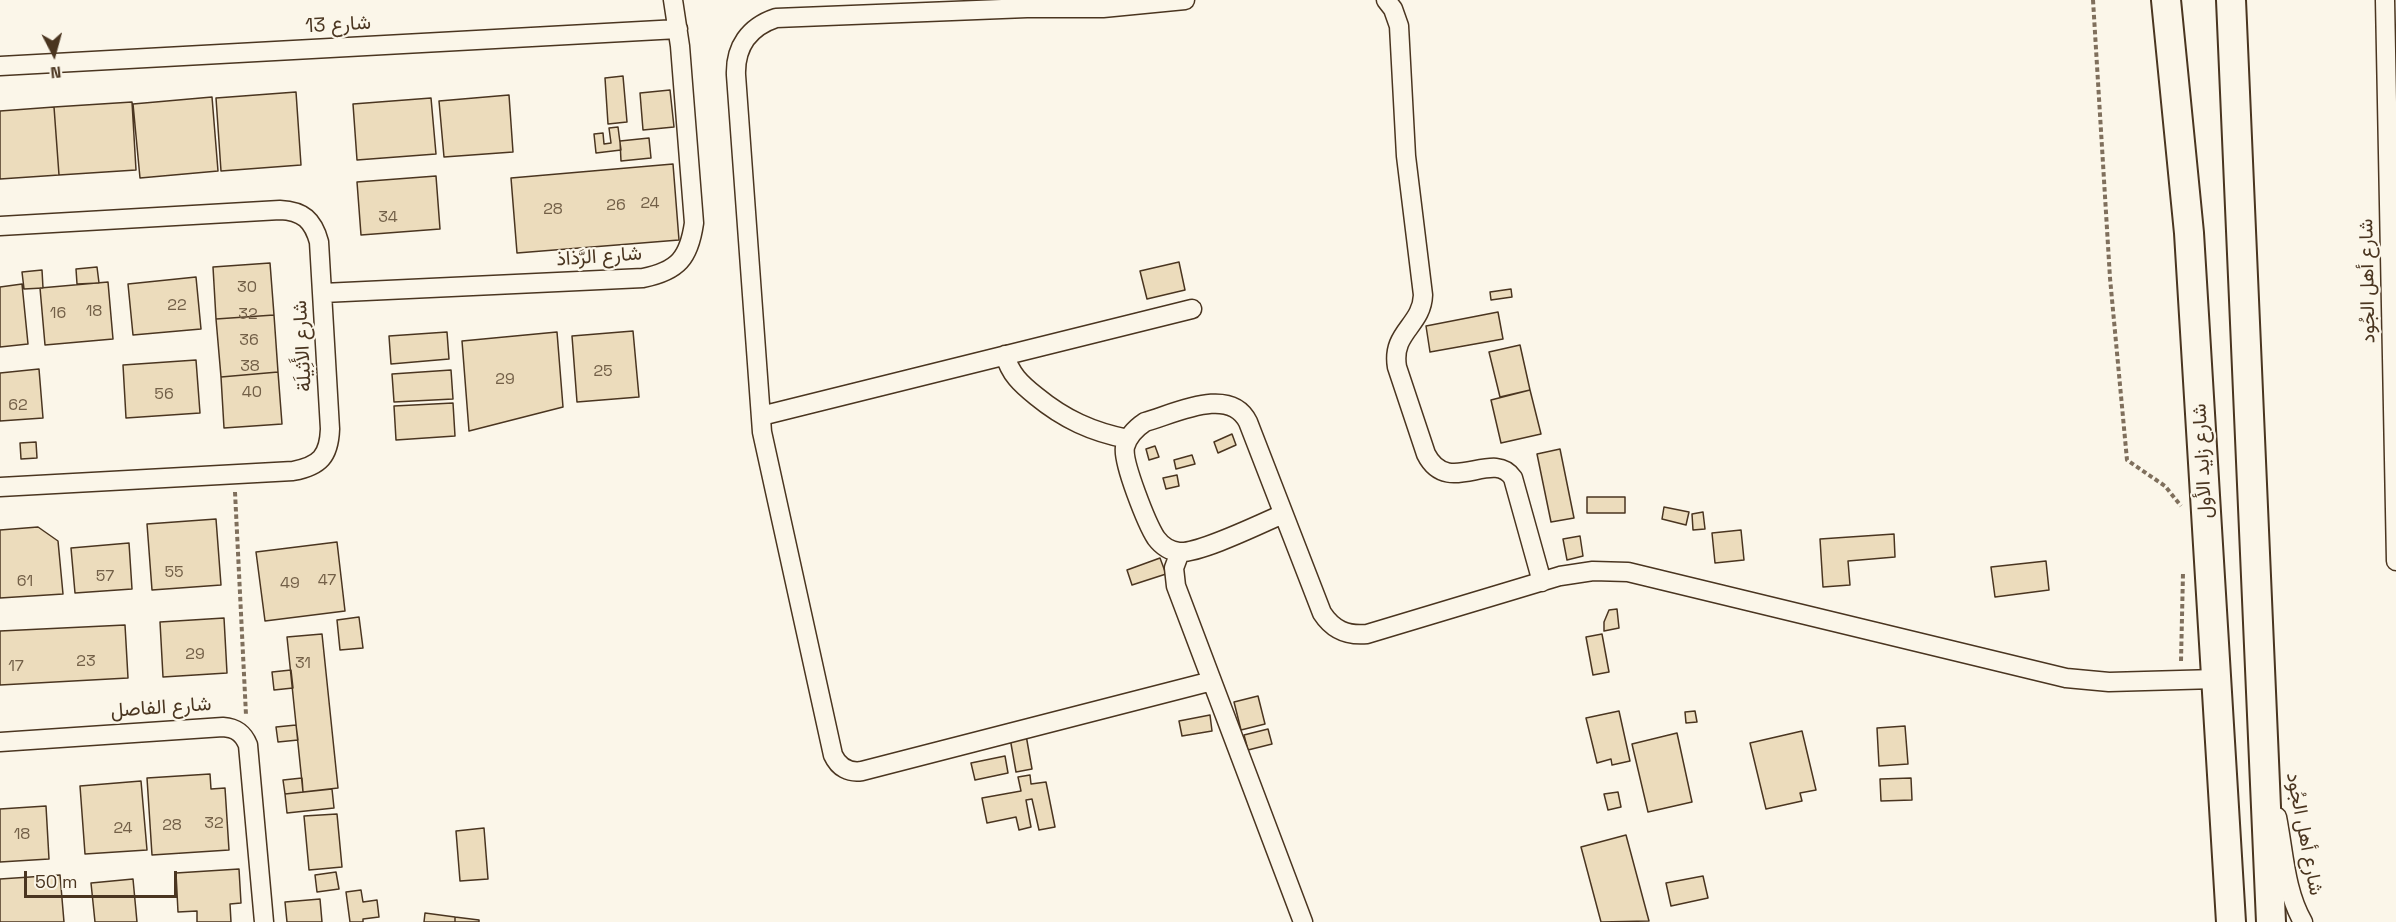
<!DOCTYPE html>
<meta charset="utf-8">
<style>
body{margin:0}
#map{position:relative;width:2396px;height:922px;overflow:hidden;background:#fbf6e9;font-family:"Space Grotesk",sans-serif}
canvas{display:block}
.north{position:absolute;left:24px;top:24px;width:60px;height:60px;-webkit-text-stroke:4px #fbf6e9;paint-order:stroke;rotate:174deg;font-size:16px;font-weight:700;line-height:24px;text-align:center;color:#4a3520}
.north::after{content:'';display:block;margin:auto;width:21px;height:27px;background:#4a3520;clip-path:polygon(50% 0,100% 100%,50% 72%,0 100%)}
.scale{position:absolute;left:24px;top:871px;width:153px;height:27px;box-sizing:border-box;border:3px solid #4a3520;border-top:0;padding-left:8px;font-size:18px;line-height:21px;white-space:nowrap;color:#4a3520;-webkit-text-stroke:4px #fbf6e9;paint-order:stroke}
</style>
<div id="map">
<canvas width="2396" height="922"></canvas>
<div class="north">N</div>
<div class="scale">50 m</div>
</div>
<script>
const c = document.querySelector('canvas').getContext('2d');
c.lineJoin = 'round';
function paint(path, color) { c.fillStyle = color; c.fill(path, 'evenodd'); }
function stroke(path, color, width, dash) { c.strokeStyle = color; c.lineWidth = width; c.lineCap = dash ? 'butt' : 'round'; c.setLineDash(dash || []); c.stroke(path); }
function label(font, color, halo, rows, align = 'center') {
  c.font = font + ' "Space Grotesk",Vazirmatn,sans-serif'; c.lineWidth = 4.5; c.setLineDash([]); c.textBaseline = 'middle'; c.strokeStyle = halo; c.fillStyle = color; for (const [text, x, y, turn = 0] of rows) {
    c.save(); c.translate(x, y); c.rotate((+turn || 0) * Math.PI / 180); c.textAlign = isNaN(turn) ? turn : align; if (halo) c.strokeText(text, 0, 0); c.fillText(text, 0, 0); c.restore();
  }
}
const building = new Path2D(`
 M623,76L627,122L608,124L605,78Z
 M670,90L674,127L643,130L640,93Z
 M296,92L301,165L221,171L216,98Z
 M509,95L513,152L444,157L439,101Z
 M212,97L218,171L140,178L133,104Z
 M431,98L436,154L357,160L353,104Z
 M132,102L136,170L59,175L54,107Z
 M54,107L59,175L0,179V111Z
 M618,127L621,150L596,153L594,134L603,133L604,144L611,143L609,128Z
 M649,138L651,158L621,161L620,141Z
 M673,164L679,240L517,253L511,178Z
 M436,176L440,229L361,235L357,182Z
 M1179,262L1185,290L1147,299L1140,271Z
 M270,263L274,315L216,319L213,267Z
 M97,267L99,283L77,284L76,269Z
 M42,270L43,288L24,289L22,272Z
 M196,277L201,329L133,335L128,284Z
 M108,282L113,339L45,345L40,288Z
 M22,284L28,344L0,347V287Z
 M1511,289L1512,297L1491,300L1490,292Z
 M1498,312L1503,339L1430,352L1426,326Z
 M274,315L278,372L221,377L216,319Z
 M633,331L639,397L577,402L572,336Z
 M447,332L449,359L391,364L389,336Z
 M557,332L563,407L469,431L462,341Z
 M1520,345L1530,390L1500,397L1489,352Z
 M196,360L200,413L126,418L123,365Z
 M39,369L43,418L0,421V373Z
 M451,370L453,399L394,402L392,374Z
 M278,372L282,424L224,428L221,377Z
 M1530,390L1541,434L1501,443L1491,400Z
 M453,403L455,436L396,440L394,406Z
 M1232,434L1236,445L1218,453L1214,442Z
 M36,442L37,458L21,459L20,443Z
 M1155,446L1159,457L1149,460L1146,449Z
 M1560,449L1574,518L1551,522L1537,454Z
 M1192,455L1195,464L1176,469L1174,460Z
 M1177,475L1179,486L1166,489L1163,478Z
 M1587,497H1625V513H1587Z
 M1664,507L1689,512L1686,525L1662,519Z
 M1703,512L1705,529L1693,530L1692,514Z
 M216,519L221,585L152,590L147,524Z
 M38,527L58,541L63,594L0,598V530Z
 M1741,530L1744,560L1715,563L1712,533Z
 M1894,534L1895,557L1848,561L1850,585L1823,587L1820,539Z
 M1580,536L1583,556L1567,560L1563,539Z
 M337,542L345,611L265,621L256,552Z
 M129,543L132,589L75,593L71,548Z
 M1160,558L1166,574L1132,585L1127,570Z
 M2046,561L2049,590L1995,597L1991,567Z
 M1617,609L1619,628L1604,631V622L1609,610Z
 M359,617L363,648L340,650L337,620Z
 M224,618L227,673L163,677L160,622Z
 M125,625L128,678L0,685V631Z
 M322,634L338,788L303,792L287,637Z
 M1602,634L1609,672L1593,675L1586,637Z
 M291,670L293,688L274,690L272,672Z
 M1258,696L1265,724L1241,730L1234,702Z
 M1619,711L1630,761L1612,765L1611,759L1597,763L1586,718Z
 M1695,711L1697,722L1686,723L1685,712Z
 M1210,715L1212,731L1182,736L1179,721Z
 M296,725L298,740L278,742L276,727Z
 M1905,726L1908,764L1879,766L1877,728Z
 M1268,729L1272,744L1248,750L1244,735Z
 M1802,731L1816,790L1800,793L1802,801L1766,809L1750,743Z
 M1677,733L1692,802L1648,812L1632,744Z
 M1026,735L1032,769L1016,772L1010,738Z
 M1005,756L1008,773L975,780L971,763Z
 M210,774L211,789L225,788L229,850L152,855L147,778Z
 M1030,775L1031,784L1046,782L1055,827L1039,830L1032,799L1026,800L1031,827L1019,830L1016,817L987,823L982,798L1021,791L1018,777Z
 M302,778L303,792L285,794L283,780Z
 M1911,778L1912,800L1881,801L1880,779Z
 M141,781L147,850L85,854L80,786Z
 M332,789L334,808L287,813L285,794Z
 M1618,792L1621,807L1608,810L1604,794Z
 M46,806L49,859L0,862V809Z
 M337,814L342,867L309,870L304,816Z
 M484,828L488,879L460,881L456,831Z
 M1626,835L1649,921L1601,922L1581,847Z
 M239,869L241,903L230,904L231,922H197V911L178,912L176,873Z
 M336,872L339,889L317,892L315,875Z
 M60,875L64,922H0V879Z
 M1703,876L1708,898L1671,906L1666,883Z
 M133,879L137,922H95L91,883Z
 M361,890L363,902L377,900L379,917L363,919V922H350L346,892Z
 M320,899L322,922H287L285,902Z
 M425,913L455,917V922H424Z
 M455,917L479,920V922H455Z`);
paint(building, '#ecdcbc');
stroke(building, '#4a3520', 1.5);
const street = new Path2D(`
 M1185,0L1103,8H1027L776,18C749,27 735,47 736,75L762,432L833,755C839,768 849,773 862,771L1212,681
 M1386,0L1393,9L1399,26L1406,156L1423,295C1422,326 1391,332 1397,367L1426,454C1448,498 1493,448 1513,478L1542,582
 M2385,0L2396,561
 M0,66L678,29
 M0,226L280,210C303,211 313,220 319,242L330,429C329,456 320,466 293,471L0,487
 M323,293L643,278C678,271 689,258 694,223L680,46L673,0
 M1005,355C1010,374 1021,384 1036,396C1064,419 1092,432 1128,439
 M761,416L1192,309
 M1283,514C1262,523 1199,554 1179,552C1170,551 1162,546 1156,538C1147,524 1122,462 1125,447C1128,436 1136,428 1145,422C1174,414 1230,385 1248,422L1322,613C1333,630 1347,636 1367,634L1560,576L1593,571L1628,572L2066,678L2109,682L2216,679
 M1180,552L1174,568L1176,586L1303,922
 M0,742L223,727C236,728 243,733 248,745L264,922
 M2277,817C2284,852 2285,891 2303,922`);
const primary = new Path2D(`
 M2166,0L2189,233L2231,922
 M2231,0L2271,922`);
stroke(street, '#4a3520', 21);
stroke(primary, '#4a3520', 32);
stroke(new Path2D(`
 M2093,0L2110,278L2127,460L2165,486L2181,506
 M235,492L246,715
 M2181,661L2183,573`), '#7f6f5c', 4, [4.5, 3]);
stroke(street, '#fbf6e9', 18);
stroke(primary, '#fbf6e9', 28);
label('16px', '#725f47', null, [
 ["24",650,204],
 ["26",616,206],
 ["28",553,210],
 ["34",388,218],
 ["30",247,288],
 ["22",177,306],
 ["18",94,312],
 ["16",58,314],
 ["32",248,315],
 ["36",249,341],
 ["38",250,367],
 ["25",603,372],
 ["29",505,380],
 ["40",252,393],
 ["56",164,395],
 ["62",18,406],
 ["55",174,573],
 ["57",105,577],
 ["47",327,581],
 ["61",25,582],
 ["49",290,584],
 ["29",195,655],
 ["23",86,662],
 ["31",303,664],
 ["17",16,667],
 ["32",214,824],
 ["28",172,826],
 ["24",123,829],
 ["18",22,835]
]);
label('20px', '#4a3520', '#fbf6e9', [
 ["شارع 13",338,25,-3],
 ["شارع الرَّذاذ",599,257,-4],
 ["شارع أهل الجُود",2368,281,-91],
 ["شارع الأَثِيلَة",303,346,-93],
 ["شارع زايد الأول",2203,461,-93],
 ["شارع الفاصل",161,708,-4],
 ["شارع أهل الجُود",2304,834,79]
]);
</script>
